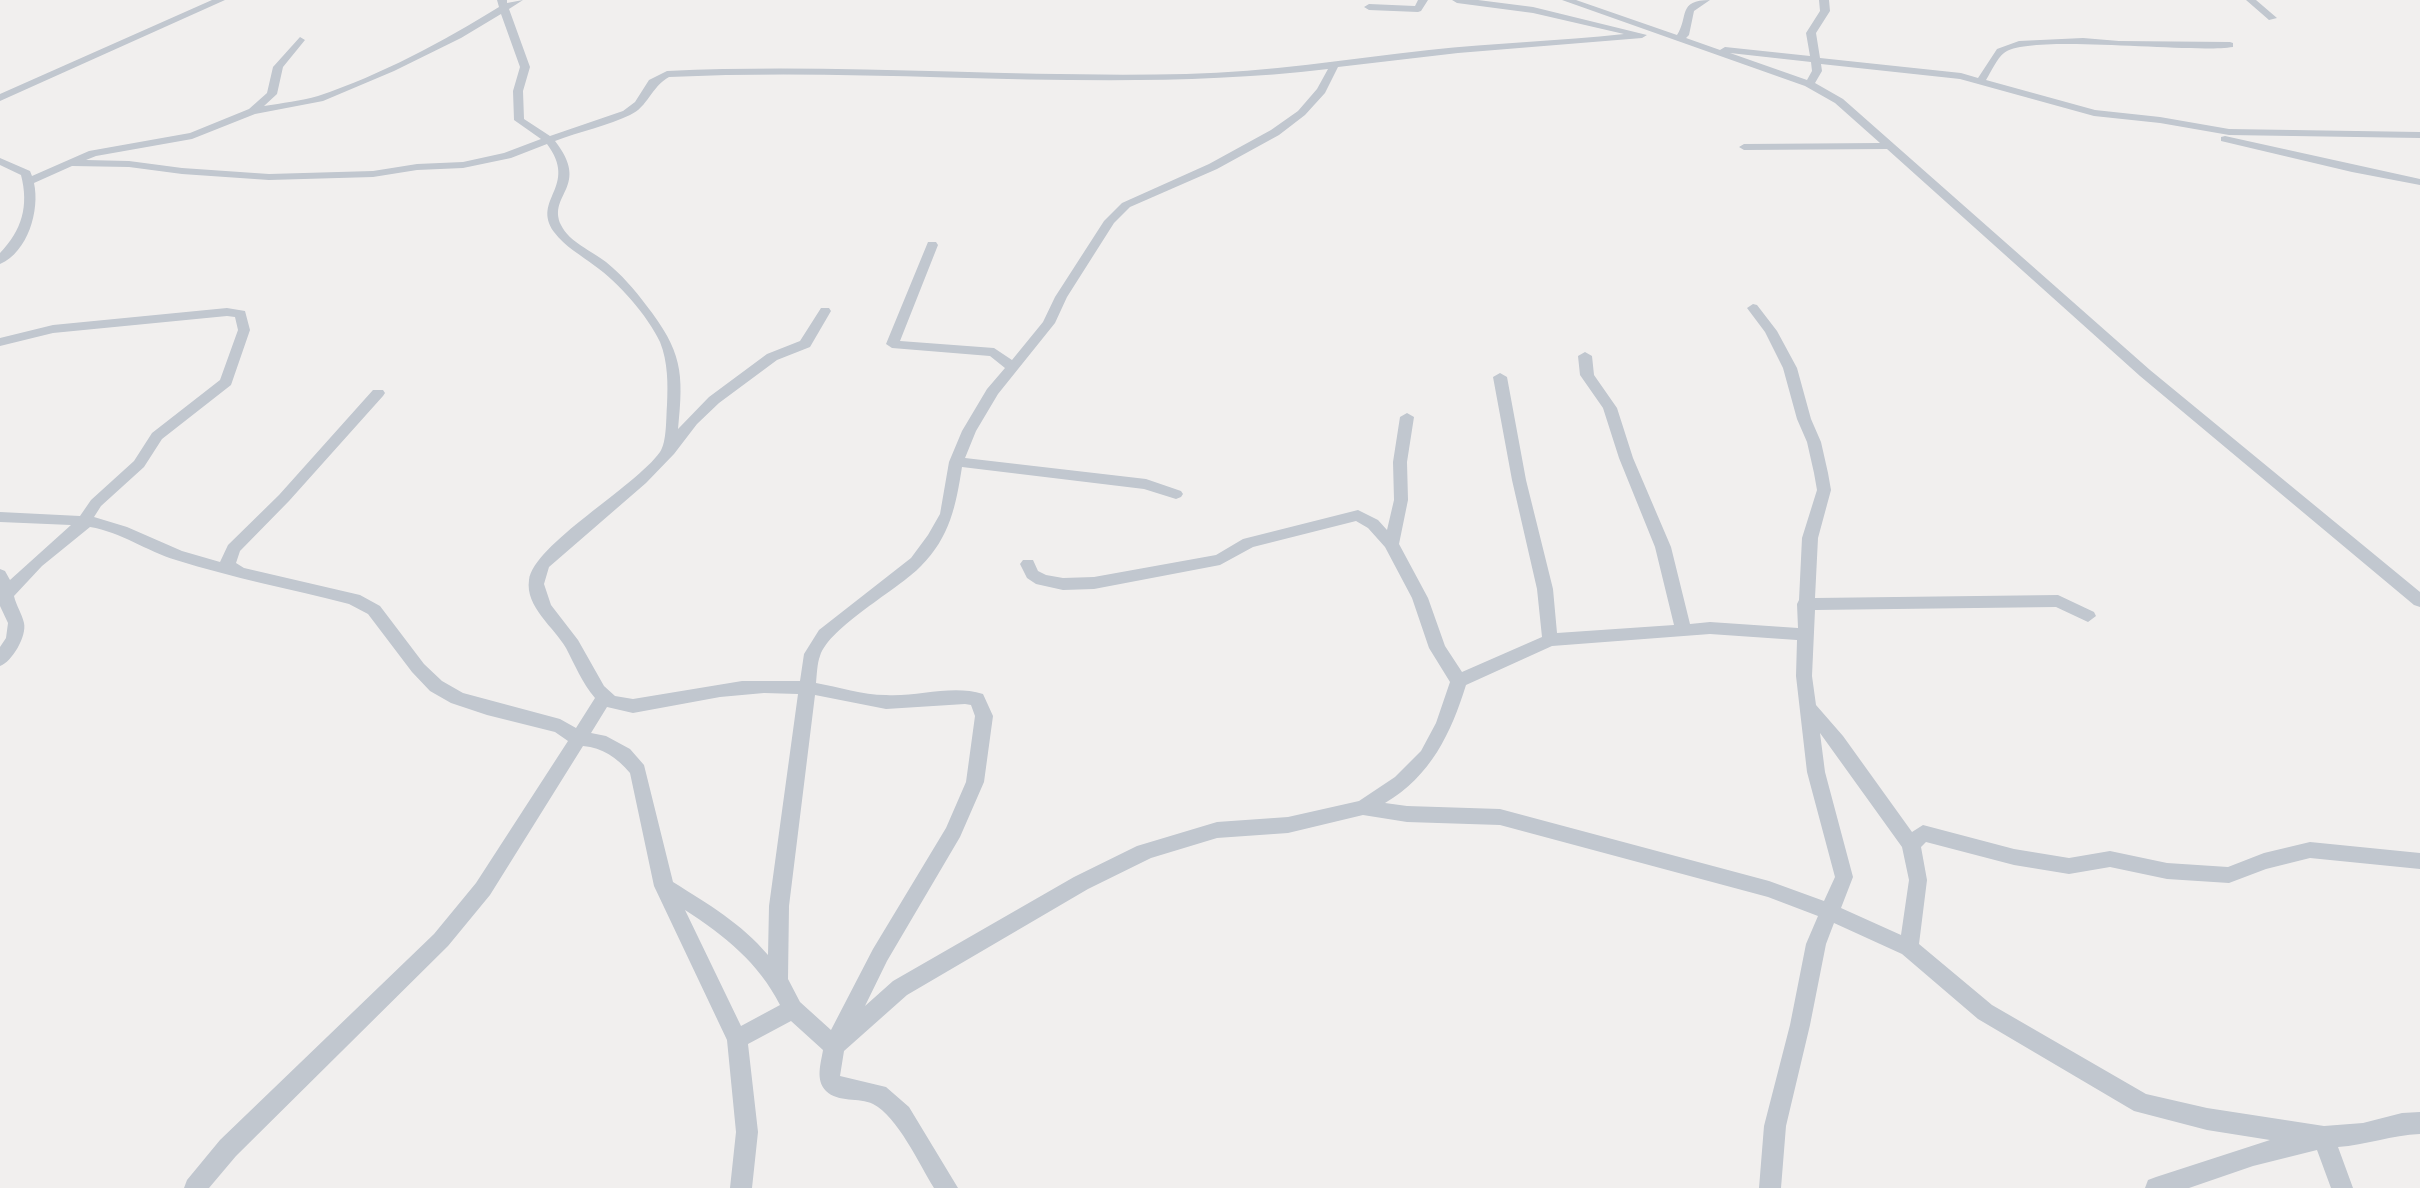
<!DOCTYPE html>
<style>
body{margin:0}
canvas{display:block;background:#f1efee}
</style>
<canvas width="2420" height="1188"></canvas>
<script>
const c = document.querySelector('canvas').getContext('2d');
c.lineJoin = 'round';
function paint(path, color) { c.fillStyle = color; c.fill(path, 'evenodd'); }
paint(new Path2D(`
 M212,0H225L0,101V94Z
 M497,0H507V3L523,0L509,9L530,67L523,91L524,119L550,136L623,111L635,102L649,80L667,71C840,63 1013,78 1186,74C1268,72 1348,59 1429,50C1494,43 1559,41 1624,34L1533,13L1457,3L1452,0H1478L1533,7L1647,35L1642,38L1458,53L1338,67L1325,93L1305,115L1279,135L1217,169L1130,207L1114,223L1067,297L1055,323L998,394L976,431L965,458L1146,479L1181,491L1183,494L1181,497L1176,499L1144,489L962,467C956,505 950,537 921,566C898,590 830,626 820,656C817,664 817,674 816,683C839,687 862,695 886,695C918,697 952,684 983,694L993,716L984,782L960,837L887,961L865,1006L893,981L1074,877L1137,846L1217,822L1288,817L1359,801L1395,777L1421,751L1436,723L1450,682L1429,648L1412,598L1385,547L1368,528L1356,521L1253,547L1220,565L1094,589L1063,590L1036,584L1027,578L1020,564L1023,560H1033L1038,571L1046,575L1063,578L1094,577L1216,555L1243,539L1358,510L1378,520L1387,530L1394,500L1393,462L1400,417L1407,413L1414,417L1407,462L1408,500L1399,544L1428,598L1445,646L1462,672L1542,637L1537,589L1512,480L1493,377L1500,373L1507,377L1526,480L1553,589L1557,633L1674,625L1655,547L1619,458L1603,408L1580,375L1578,356L1585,352L1592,356L1594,375L1617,408L1633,458L1671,547L1690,624L1710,622L1798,628L1797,604L1799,600L1802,538L1817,490L1814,473L1807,442L1797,419L1783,368L1765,332L1747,308L1753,304L1757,305L1777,331L1797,368L1811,419L1821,442L1828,473L1831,490L1818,538L1815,598L2058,595L2094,612L2096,616L2088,622L2056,607L1815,610L1812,676L1816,705L1843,736L1912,832L1923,825L2014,849L2069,858L2110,851L2167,863L2228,867L2264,853L2310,842L2420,853V869L2310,858L2266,869L2229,883L2167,879L2110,867L2069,874L2014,865L1926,842L1921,847L1927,880L1919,944L1992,1005L2146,1094L2207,1108L2324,1126L2363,1123L2402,1113L2420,1112V1134C2392,1135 2366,1145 2338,1147L2353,1188H2331L2317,1150L2253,1166L2189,1188H2145L2148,1180L2156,1177L2270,1140L2207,1130L2134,1111L1978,1019L1902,954L1834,923L1826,944L1810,1025L1786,1126L1781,1188H1759L1764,1126L1790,1025L1806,944L1818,916L1768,897L1500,825L1407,822L1363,815L1288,833L1217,838L1151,858L1088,889L907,995L844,1051L840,1076L886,1087L909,1107L958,1188H934C919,1164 898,1117 873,1104C859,1097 838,1103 826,1091C815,1080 821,1063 823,1050L791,1021L748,1044L758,1132L752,1188H730L736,1132L727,1040L654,886L630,773C616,757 603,748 583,746L490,895L448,946L236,1156L209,1188H184L187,1180L220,1140L434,934L476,883L568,741L555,732L487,715L451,703L430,691L412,672L368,614L349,604C291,589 233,578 176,560C146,551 121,532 90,527L42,566L14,596C16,605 22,614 24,623C27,636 12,662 0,666V647L6,638L8,623L0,606V569L5,571L10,580L71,525L0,522V512L80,516L91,500L134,461L152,433L220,380L238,330L235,317L227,316L53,333L0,346V338L53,325L227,308L245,311L250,330L231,385L162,439L144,467L101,506L94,517L127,527L182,551L220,562L228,545L279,495L373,390H383L385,393L383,396L289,501L240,551L236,563L244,568L360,595L380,606L424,664L442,681L463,693L560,719L576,728L595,698C582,683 575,665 566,648C554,627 525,607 529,580C534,544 635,487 660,452C667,442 666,417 667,405C668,384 668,362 660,342C648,316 618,282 595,266C581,255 565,247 554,232C531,199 579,187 547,144L511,158L463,168L417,170L373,177L269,180L182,174L129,167L72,166L34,183C40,210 28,252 0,264V253C22,230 29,206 21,175L0,165V158L30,171L32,176L89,151L190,133L249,109L267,93L273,67L300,37L305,40L283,67L277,94L264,106C282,103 301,101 318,96C381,75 442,42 499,7ZM501,14L520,67L513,91L514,120L541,139L504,153L463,162L417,164L373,171L269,174L182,168L129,161L86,160L96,156L192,139L255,114L323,101L394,71L461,38ZM1328,69L1317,89L1298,111L1271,130L1209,164L1122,203L1104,221L1055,297L1043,322L1012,360L994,348L900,341L938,245L936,242H928L886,344L892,348L990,356L1005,368L987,389L962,431L949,462L940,514L928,535L911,558L819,630L804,654L800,681H742L633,699L615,696L604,686L578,640L551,605L544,584L549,567L646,483L674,454L697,424L719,403L777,360L810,347L831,311L829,308H821L800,341L767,354L709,397L678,429C684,372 682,351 646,305C634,289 622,275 606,262C592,251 569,242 561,225C547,194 591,187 555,141C578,132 610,125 630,115C648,107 651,87 669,77C889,66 1109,95 1328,69ZM1710,634L1797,640L1796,676L1807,772L1835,877L1824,901L1769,881L1500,809L1407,806L1385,803C1431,776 1451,733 1466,685L1552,646ZM764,693L798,694L769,906L768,955C741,923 708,904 673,882L644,765L630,749L606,736L591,733L607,707L633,713L720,697ZM815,695L886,709L965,704L971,705L975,716L966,782L946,828L873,949L831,1030L800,1002L788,979L789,906ZM1820,733L1902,847L1909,880L1901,935L1841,908L1853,877L1825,772ZM685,910C724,935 759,963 780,1005L741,1026Z
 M1418,0H1428L1421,11L1418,12L1369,10L1364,7L1369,4L1415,6Z
 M1562,0H1576L1677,35C1689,17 1677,0 1710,0L1694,11L1689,35L1686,38L1720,50L1725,47L1810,56L1806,33L1820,11L1819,0H1829L1830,11L1816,33L1820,58L1961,73L1978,78L1997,49L2019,41L2083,38L2119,41L2230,42L2233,43V47C2189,54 2030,33 2004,53C1997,58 1991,72 1986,80L2095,110L2160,117L2229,129L2420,132V138L2229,135L2160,123L2094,116L1960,79L1821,64L1822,71L1815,83L1843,99L2150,370L2420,592V607L2414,605L2140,376L1887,149L1744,150L1739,147L1744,144L1880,143L1835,103L1805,86ZM1730,53L1811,62L1812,71L1807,80Z
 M2246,0H2256L2277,18L2269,20Z
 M2225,136L2420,179V185L2352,172L2221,141V137Z`), '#c1c7cf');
</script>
